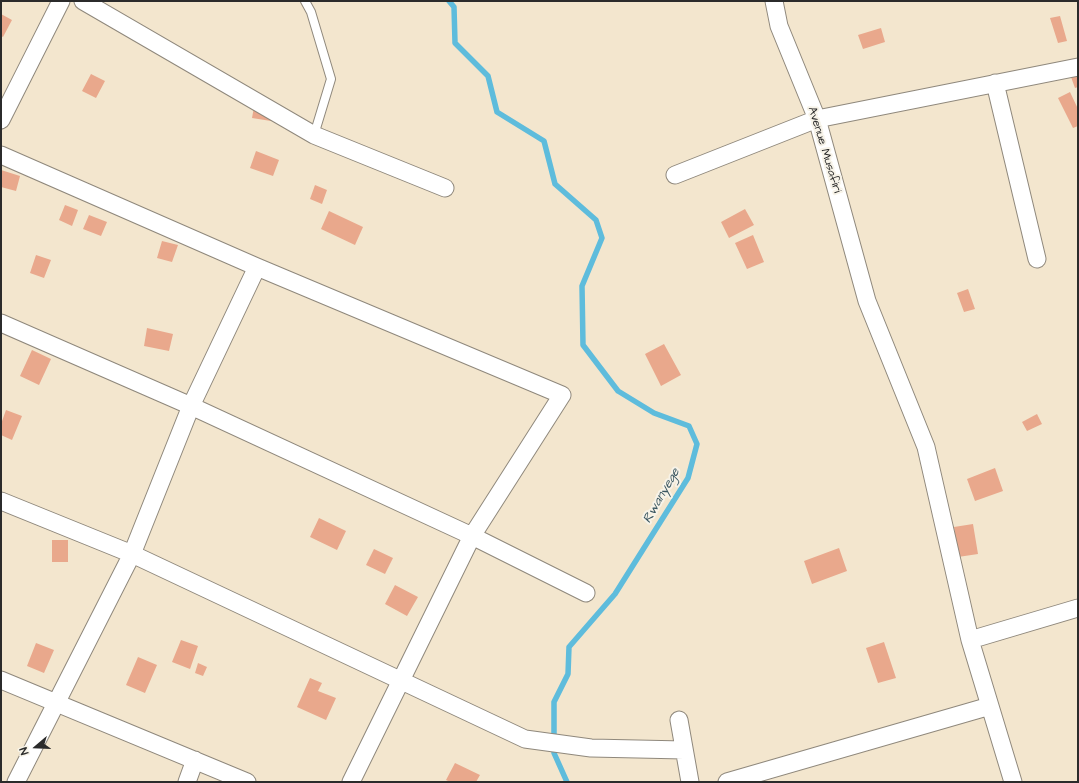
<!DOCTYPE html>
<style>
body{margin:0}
#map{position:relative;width:1079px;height:783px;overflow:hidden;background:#f3e6ce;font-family:"Architects Daughter",sans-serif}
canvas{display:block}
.frame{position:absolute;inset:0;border:2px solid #2b2b2b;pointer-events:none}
.north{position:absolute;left:16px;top:727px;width:40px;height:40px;-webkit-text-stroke:3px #f7f3e8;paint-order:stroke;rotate:251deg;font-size:11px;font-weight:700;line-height:16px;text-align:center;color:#2b2b2b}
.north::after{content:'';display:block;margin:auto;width:14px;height:18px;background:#2b2b2b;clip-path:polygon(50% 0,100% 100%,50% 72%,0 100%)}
</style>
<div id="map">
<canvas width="1079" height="783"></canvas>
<div class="frame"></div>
<div class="north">N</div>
</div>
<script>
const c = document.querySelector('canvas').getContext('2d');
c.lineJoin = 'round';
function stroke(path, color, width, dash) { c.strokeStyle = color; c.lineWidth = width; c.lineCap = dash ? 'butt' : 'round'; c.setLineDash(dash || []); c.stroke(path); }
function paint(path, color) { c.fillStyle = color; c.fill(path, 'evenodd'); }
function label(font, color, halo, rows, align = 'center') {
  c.font = font + ' "Architects Daughter",sans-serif'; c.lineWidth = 4; c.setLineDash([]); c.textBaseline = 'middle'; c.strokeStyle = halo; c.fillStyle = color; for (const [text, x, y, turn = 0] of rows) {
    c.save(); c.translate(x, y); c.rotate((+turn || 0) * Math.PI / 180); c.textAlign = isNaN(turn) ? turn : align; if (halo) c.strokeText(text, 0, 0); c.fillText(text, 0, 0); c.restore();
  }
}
stroke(new Path2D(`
 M449,1L454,7L455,43L488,76L497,112L544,141L555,184L596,220L602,238L582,286L583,345L618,391L654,413L689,426L697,444L688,478L615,594L569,647L568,674L554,702V753L567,782`), '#5ebcdc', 5.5);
paint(new Path2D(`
 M1,14L12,20L3,37L1,36Z
 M1060,16L1067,41L1058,43L1050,18Z
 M881,28L885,42L863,49L858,35Z
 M91,74L105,81L96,98L82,91Z
 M1078,75V87L1075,88L1071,77Z
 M1070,92L1078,109V126L1073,128L1058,98Z
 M254,107L273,111L271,121L252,118Z
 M256,151L279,160L273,176L250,168Z
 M1,170L20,176L16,191L1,187Z
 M315,185L327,190L322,204L310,199Z
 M65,205L78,210L72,226L59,220Z
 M745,209L754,225L729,238L721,222Z
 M329,211L363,227L355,245L321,229Z
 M89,215L107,222L101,236L83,229Z
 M753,235L764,262L747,269L735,243Z
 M162,241L178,245L172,262L157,258Z
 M36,255L51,260L44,278L30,273Z
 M968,289L975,309L964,312L957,293Z
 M147,328L173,334L169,351L144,346Z
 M664,344L681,375L661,386L645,354Z
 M32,350L51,359L39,385L20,376Z
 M6,410L22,416L12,440L1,435V424Z
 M1037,414L1042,424L1027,431L1022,422Z
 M995,468L1003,491L975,501L967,479Z
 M319,518L346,531L337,550L310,537Z
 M973,524L978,554L958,557L954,527Z
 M52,540H68V562H52Z
 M839,548L847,571L812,584L804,561Z
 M374,549L393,558L385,574L366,565Z
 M395,585L418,597L407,616L385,604Z
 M181,640L198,646L190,669L172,662Z
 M884,642L896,678L878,683L866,648Z
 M36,643L54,650L44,673L27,666Z
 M138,657L157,665L145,693L126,685Z
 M198,663L207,667L203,676L195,673Z
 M310,678L322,683L318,691L336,698L326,720L297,707Z
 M455,763L480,775L476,782H450L446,780Z`), '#e9a88c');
const lane = new Path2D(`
 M305,1L311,12L331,79L314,135`);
const street = new Path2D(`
 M83,1L314,135L445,188
 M774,1L779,26L817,119L867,301L926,447L970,640L1013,782
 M995,83L1037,259
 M1,120L61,1
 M1,155L257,267L562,395L472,536L351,782
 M675,175L817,119L1078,67
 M1,323L191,406L472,536L586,593
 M1,501L132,554L525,739L591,748L684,750
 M970,640L1078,608
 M1,680L247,782
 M679,720L690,782
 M16,782L132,554L191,406L257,267
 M187,782L195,760
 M727,782L990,706`);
stroke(lane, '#8f887c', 10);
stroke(street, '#8f887c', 19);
stroke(lane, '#fff', 8);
stroke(street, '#fff', 17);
label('12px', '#2b2b2b', '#f7f3e8', [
 ["Avenue Musafiri",824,150,73]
]);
label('italic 13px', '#3a5660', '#f7f3e8', [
 ["Rwanyege",662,496,-60]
]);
</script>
